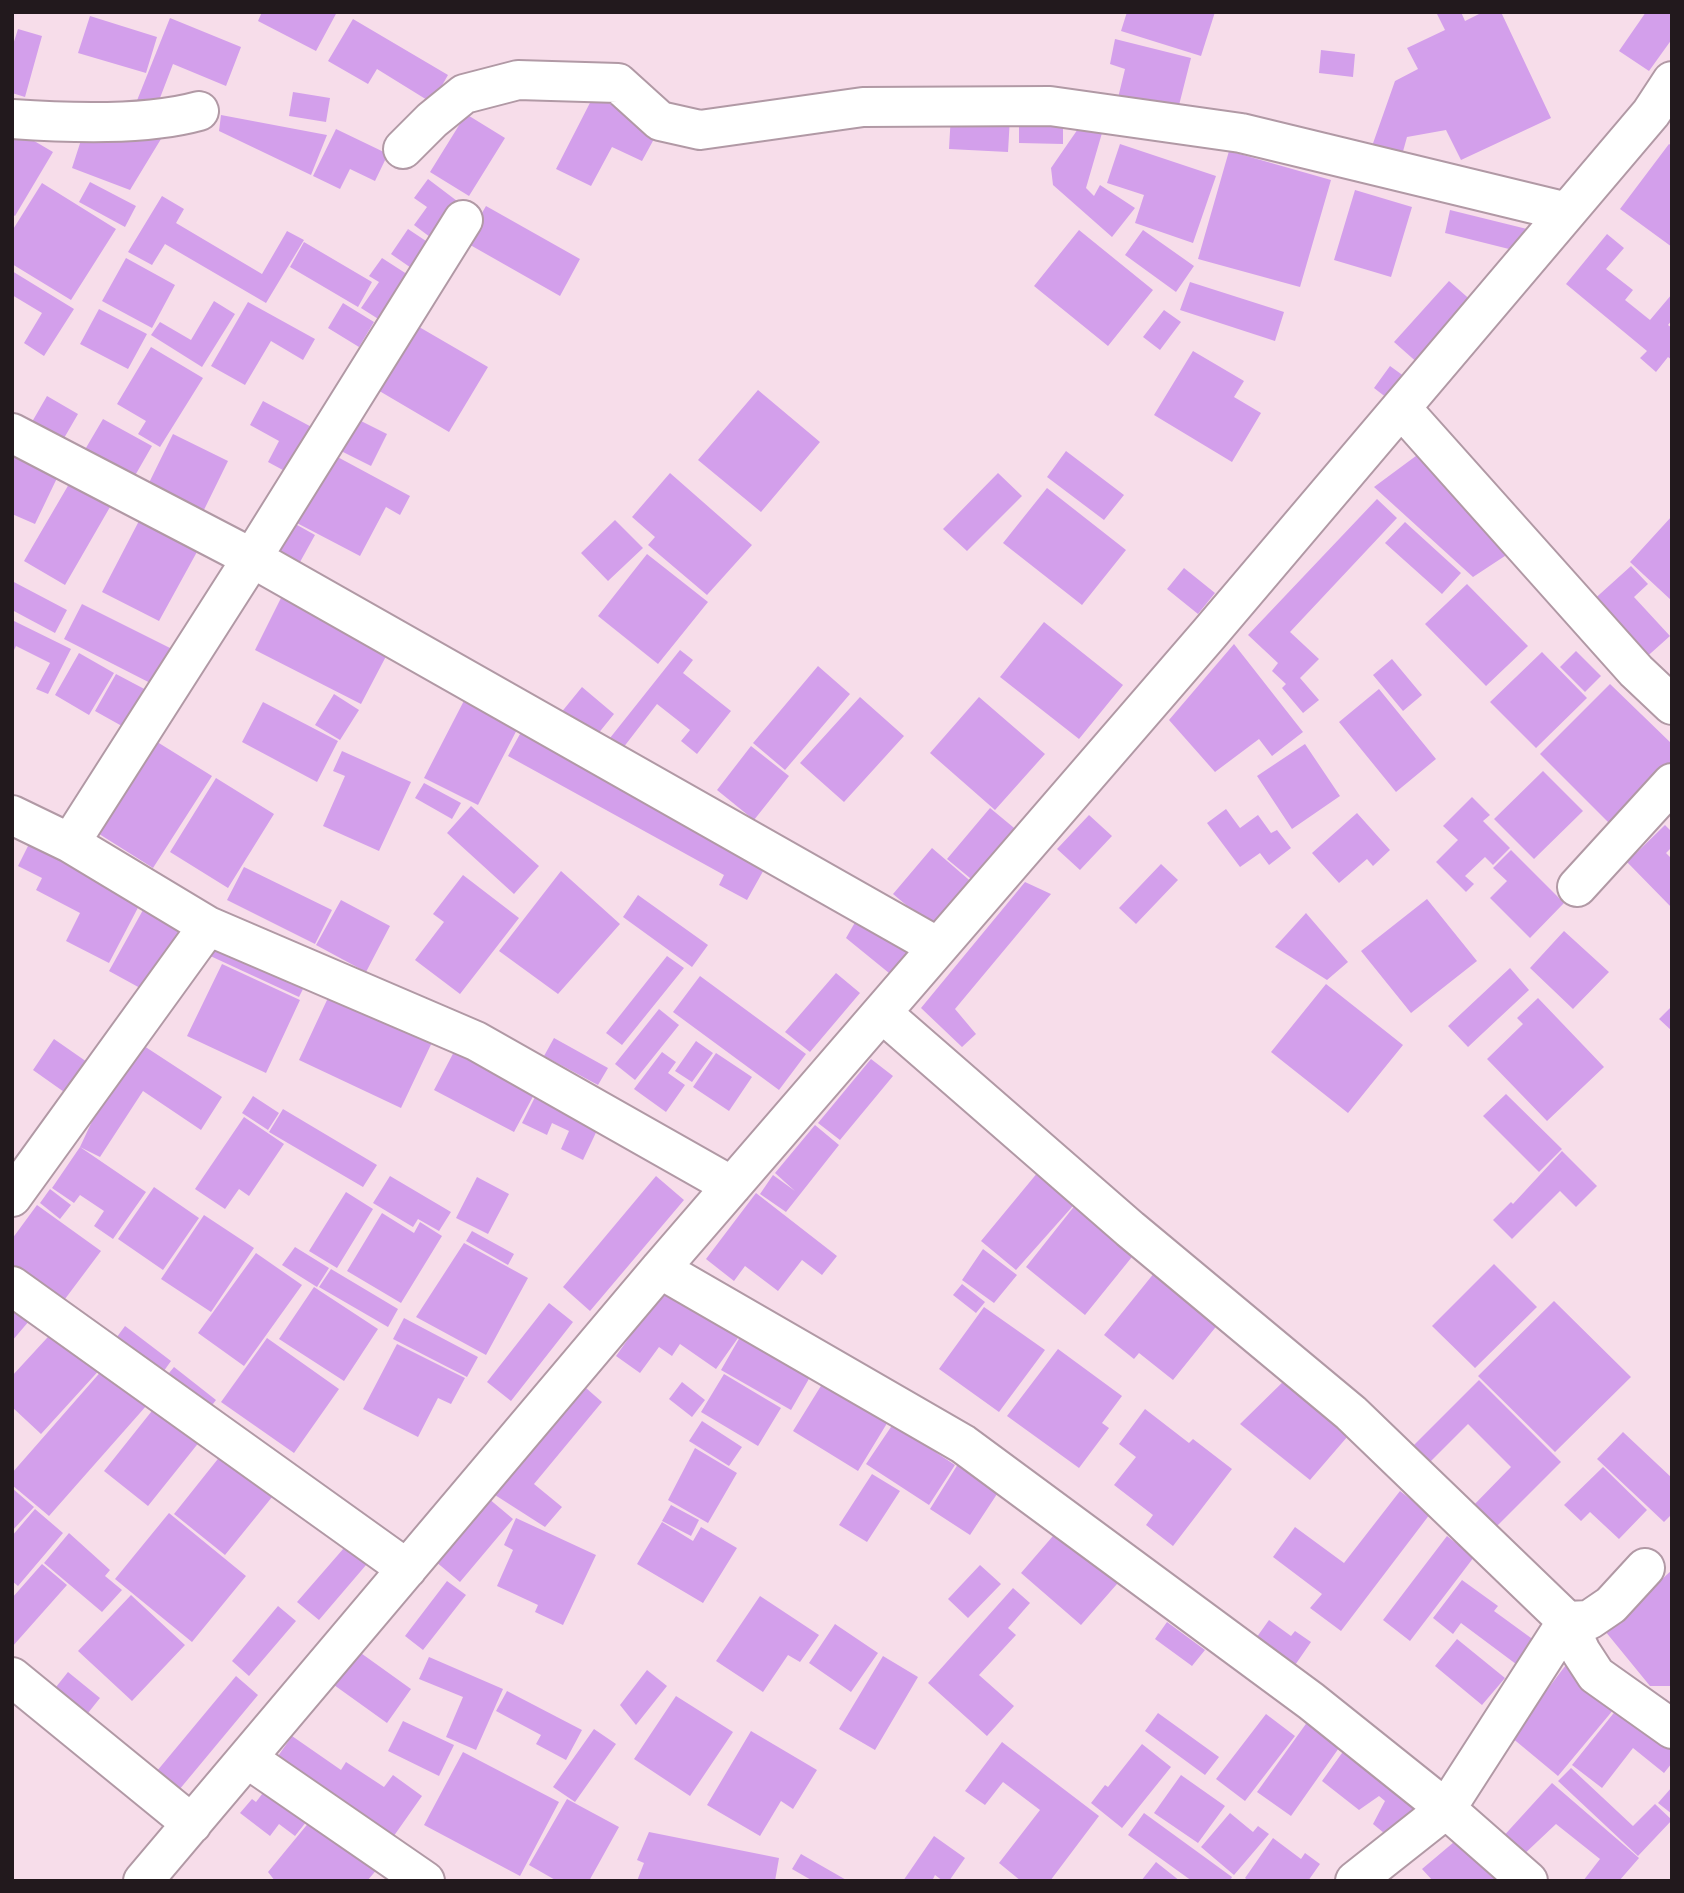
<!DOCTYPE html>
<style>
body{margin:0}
#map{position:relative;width:1684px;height:1893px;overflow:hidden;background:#f7ddea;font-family:Lato,sans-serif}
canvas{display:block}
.frame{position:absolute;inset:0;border:14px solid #22191d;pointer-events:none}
</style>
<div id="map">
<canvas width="1684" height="1893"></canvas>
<div class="frame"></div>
</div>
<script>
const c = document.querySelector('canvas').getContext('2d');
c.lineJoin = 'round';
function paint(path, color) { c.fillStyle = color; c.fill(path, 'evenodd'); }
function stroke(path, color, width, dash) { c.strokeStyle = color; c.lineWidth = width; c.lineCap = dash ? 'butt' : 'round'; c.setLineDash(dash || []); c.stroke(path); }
paint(new Path2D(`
 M262,12H337L316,51L258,21Z
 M1127,12H1215L1201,56L1121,31Z
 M1436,12H1461L1465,21L1483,12H1501L1551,118L1461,160L1446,130L1407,137L1402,155L1371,149L1395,81L1418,69L1407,48L1445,30Z
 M1646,12H1672V39L1649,71L1619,51Z
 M90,16L157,37L146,73L78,53Z
 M170,18L241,47L226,86L173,64L155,111L136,103Z
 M353,19L448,75L432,103L377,69L368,84L328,61Z
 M18,29L42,36L25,97L12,93V48Z
 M1115,39L1191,58L1176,117L1117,102L1125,69L1110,64Z
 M1321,50L1355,54L1353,77L1319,73Z
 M293,92L330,98L326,122L289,116Z
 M594,95L660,128L642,161L612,147L591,186L556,169Z
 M466,114L505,138L469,196L430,172Z
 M951,114L1010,117L1008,152L949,149Z
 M221,115L327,135L311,175L219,131Z
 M1019,121L1063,123V144L1019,143Z
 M1080,126L1102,133L1086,188L1094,196L1100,185L1135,208L1112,237L1053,185L1051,168Z
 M12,128L53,152L15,216L12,214Z
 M336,129L388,154L375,181L350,169L340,189L313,176Z
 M83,134H164L130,190L72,168Z
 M1120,144L1216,176L1193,243L1135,223L1144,195L1107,183Z
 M1669,144L1672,146V247L1620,209Z
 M1229,151L1331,180L1300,287L1198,259Z
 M428,179L461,204L434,240L414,225L427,207L414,198Z
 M90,182L136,206L125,227L79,202Z
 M42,183L116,229L71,300L12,264V231Z
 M1355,190L1412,207L1391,277L1334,260Z
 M162,196L184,209L176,223L262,274L287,231L304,240L266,303L165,244L152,265L128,252Z
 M486,206L580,259L560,296L465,242Z
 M1450,210L1531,230L1525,253L1445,233Z
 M408,229L435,247L417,272L391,254Z
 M1079,230L1153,290L1108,346L1034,286Z
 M1143,230L1194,266L1176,292L1125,255Z
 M1607,234L1624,248L1606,269L1633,290L1625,300L1650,320L1672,294V320L1668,325L1672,328V360L1668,357L1656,372L1640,358L1647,351L1566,284Z
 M304,242L372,282L358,307L290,267Z
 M126,258L175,285L152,328L102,301Z
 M382,258L413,278L383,322L361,308L379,282L369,276Z
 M12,271L74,309L44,356L24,343L42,313L12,295Z
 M1449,281L1474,303L1420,365L1394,342Z
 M1190,282L1284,312L1275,341L1180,310Z
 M214,301L235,314L202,367L151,335L160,322L191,340Z
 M248,302L315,339L303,360L271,341L245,385L211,366Z
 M343,303L374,322L359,347L328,328Z
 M99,309L147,334L128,369L80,344Z
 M1164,310L1181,322L1160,350L1143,337Z
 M414,324L488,367L449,432L376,389Z
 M151,347L203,378L160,447L138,434L146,421L117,404Z
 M1193,351L1244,381L1234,397L1261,413L1232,462L1154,415Z
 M1390,366L1412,382L1396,405L1374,388Z
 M758,390L820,442L761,512L698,460Z
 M47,396L78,414L56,452L25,434Z
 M263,401L319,431L294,476L268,462L279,441L250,425Z
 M355,418L387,434L371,466L339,450Z
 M103,419L152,446L129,486L80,458Z
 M173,434L228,461L198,522L143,495Z
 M1424,450L1514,550L1473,577L1374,487Z
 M1066,451L1124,495L1104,520L1047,477Z
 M332,454L410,496L400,515L386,507L360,556L295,522Z
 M12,456L58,476L35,524L12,514Z
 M670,473L752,545L707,595L648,545L655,537L632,517Z
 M998,473L1022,496L967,551L943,529Z
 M69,484L110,507L65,585L24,561Z
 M1047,488L1126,550L1082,605L1003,543Z
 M1377,499L1397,518L1290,632L1319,659L1300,678L1319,700L1303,713L1282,688L1286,684L1272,671L1278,663L1248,635Z
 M1672,516V601L1630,562Z
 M140,519L198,550L159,621L102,592Z
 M615,520L643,548L608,581L581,553Z
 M290,521L315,535L295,571L270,557Z
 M1405,522L1461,573L1442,594L1385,543Z
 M647,554L708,602L658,664L598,616Z
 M1631,566L1648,584L1634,597L1670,636L1642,661L1590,603Z
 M1184,568L1215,593L1198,614L1167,589Z
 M12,581L67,610L55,633L12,610Z
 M1467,584L1528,646L1486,686L1425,624Z
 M286,588L393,643L361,704L255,650Z
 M82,604L182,654L164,690L64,639Z
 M12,620L71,649L48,694L36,689L50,663L16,646L12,654Z
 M1044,622L1123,685L1079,739L1000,677Z
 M1234,644L1303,732L1272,756L1259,739L1215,772L1169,720Z
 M680,650L693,660L683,673L731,711L697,754L681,741L690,730L657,704L623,748L610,738Z
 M1576,651L1601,676L1585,692L1560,667Z
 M1542,652L1587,698L1536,748L1490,702Z
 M79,653L114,673L89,715L55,695Z
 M1392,659L1422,695L1403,711L1373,675Z
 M818,666L850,694L785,770L753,743Z
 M116,674L150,692L129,730L95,711Z
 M1610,684L1672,744V764L1611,825L1540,754Z
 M582,687L614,714L593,740L560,714Z
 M1379,689L1436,759L1396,792L1339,722Z
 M469,691L523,718L478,805L424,778Z
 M334,694L359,710L340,740L315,725Z
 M860,697L904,736L844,802L800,763Z
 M979,697L1045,754L995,810L930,753Z
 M263,702L338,741L317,782L242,742Z
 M526,723L771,857L747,900L719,885L724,875L508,756Z
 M154,740L212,776L153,868L96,832Z
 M1305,744L1340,796L1292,829L1257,776Z
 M751,746L789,776L754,820L717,790Z
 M342,751L411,782L379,851L323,826L345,776L333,771Z
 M1543,771L1583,811L1534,859L1494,819Z
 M216,778L274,814L228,888L170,852Z
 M424,783L461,803L452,819L415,798Z
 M1472,797L1490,815L1483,821L1510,848L1493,865L1485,857L1465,876L1474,884L1466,892L1436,862L1458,840L1443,826Z
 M471,806L539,866L514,894L447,833Z
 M990,808L1019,832L976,883L947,859Z
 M1226,809L1240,828L1258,815L1271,833L1277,830L1291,848L1269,865L1260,853L1240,867L1207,823Z
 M1357,813L1390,850L1373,866L1367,859L1339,883L1312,853Z
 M1089,815L1112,836L1080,870L1057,849Z
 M1665,825L1672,832V847L1666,853L1672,859V908L1627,862Z
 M30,842L142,900L109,963L66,941L80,913L36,890L42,878L18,866Z
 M932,848L975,885L936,930L893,894Z
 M1511,850L1564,903L1530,938L1490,898L1507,881L1493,868Z
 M1161,864L1178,880L1136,924L1119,908Z
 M244,867L332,910L315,944L227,900Z
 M561,871L620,924L558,994L499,951Z
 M463,875L519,918L460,994L415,960L444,922L433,914Z
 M1025,882L1051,894L955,1009L976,1034L962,1047L921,1008Z
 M638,895L708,945L692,967L623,917Z
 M1427,899L1477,961L1411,1013L1361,951Z
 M341,900L390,926L366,972L316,945Z
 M148,901L190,924L151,994L109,971Z
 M861,912L917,945L889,973L846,938Z
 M1306,913L1348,962L1327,980L1275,947Z
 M1564,931L1609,972L1573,1009L1530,968Z
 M220,937L309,977L299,997L206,954Z
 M667,956L684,968L622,1045L606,1033Z
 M222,964L300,1000L266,1073L187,1036Z
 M1510,968L1529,990L1468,1047L1448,1026Z
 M836,973L860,993L810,1052L785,1032Z
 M700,976L806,1054L779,1090L673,1012Z
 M1326,984L1403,1045L1348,1113L1271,1052Z
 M334,985L436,1034L401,1108L299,1060Z
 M1538,998L1604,1067L1547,1121L1487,1059L1523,1024L1517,1018Z
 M1672,1006V1031L1659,1019Z
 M659,1009L679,1025L635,1080L615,1064Z
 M554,1038L608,1068L598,1085L544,1056Z
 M54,1039L87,1062L74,1099L33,1070Z
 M696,1041L713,1053L692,1082L675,1071Z
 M141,1044L222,1097L201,1130L143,1091L100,1157L80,1147L101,1102Z
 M457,1046L537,1089L514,1132L434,1090Z
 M662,1052L676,1062L668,1073L685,1085L666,1112L634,1089Z
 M716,1053L752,1077L729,1111L693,1087Z
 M871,1059L893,1076L840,1140L818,1123Z
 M538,1091L601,1122L583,1160L561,1149L569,1131L552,1123L547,1135L522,1123Z
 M1506,1094L1562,1149L1539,1172L1483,1116Z
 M253,1096L279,1113L268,1130L242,1113Z
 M283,1109L377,1165L363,1187L269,1132Z
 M244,1117L284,1144L249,1196L239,1189L225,1209L195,1189Z
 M815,1125L839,1145L786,1212L760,1194L773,1175L795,1191L775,1173Z
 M80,1147L146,1192L113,1239L94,1226L104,1211L80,1195L74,1203L52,1188Z
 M1562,1151L1597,1186L1576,1207L1560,1191L1512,1239L1493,1220L1511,1202L1513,1204Z
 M1043,1166L1080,1198L1016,1270L981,1241Z
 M390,1176L451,1212L439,1231L418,1219L413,1227L373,1203Z
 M656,1176L684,1200L590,1311L563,1287Z
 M477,1177L509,1194L488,1234L456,1218Z
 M154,1187L199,1218L163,1270L118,1239Z
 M50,1189L71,1205L60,1219L40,1203Z
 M346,1192L373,1209L337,1268L309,1251Z
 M756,1193L837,1256L822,1275L802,1260L778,1291L745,1266L734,1281L706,1259Z
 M1080,1199L1140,1247L1085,1315L1026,1267Z
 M37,1205L101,1251L56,1311L12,1279V1239Z
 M382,1213L414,1233L420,1222L442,1236L401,1303L347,1271Z
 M204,1215L254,1248L211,1312L161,1279Z
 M472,1231L514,1254L508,1265L466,1241Z
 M464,1243L528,1278L486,1355L416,1317Z
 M295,1247L329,1268L317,1287L282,1265Z
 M983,1249L1017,1275L994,1303L962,1280Z
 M256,1253L302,1285L244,1366L198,1333Z
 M1494,1264L1537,1307L1475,1368L1432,1326Z
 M1159,1267L1223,1318L1173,1380L1139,1353L1134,1359L1104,1335Z
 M331,1269L398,1309L388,1327L319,1287Z
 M962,1284L985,1302L976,1313L953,1295Z
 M314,1287L378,1329L344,1381L279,1339Z
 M665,1287L738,1338L716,1369L680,1344L672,1356L659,1347L640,1373L616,1356Z
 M12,1296L35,1314L12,1341Z
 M1554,1301L1631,1377L1555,1452L1478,1376Z
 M549,1303L573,1322L511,1401L487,1382Z
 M984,1307L1045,1350L999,1412L939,1369Z
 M404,1318L478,1357L467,1377L393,1339Z
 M58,1326L103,1366L41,1434L12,1407V1376Z
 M125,1326L171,1361L161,1375L114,1341Z
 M740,1337L810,1377L791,1410L721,1370Z
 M267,1338L339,1389L294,1453L221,1402Z
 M397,1344L465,1378L451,1404L438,1398L418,1437L363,1409Z
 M1058,1349L1122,1396L1102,1423L1109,1428L1079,1468L1007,1416Z
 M174,1367L216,1400L203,1417L160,1384Z
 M104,1368L147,1405L49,1516L12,1485V1473Z
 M724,1374L781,1408L758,1446L701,1412Z
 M1290,1375L1354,1429L1310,1480L1240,1424Z
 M1479,1380L1561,1462L1491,1532L1469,1510L1511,1467L1468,1424L1425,1467L1409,1450Z
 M824,1381L889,1420L858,1471L793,1431Z
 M682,1382L705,1400L692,1417L669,1399Z
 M586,1388L602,1402L534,1484L562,1507L545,1527L495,1495Z
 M159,1402L204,1436L148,1506L104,1471Z
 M1145,1409L1189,1443L1193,1439L1232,1469L1173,1546L1146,1525L1153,1515L1114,1485L1136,1457L1119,1444Z
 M702,1421L742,1447L729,1466L689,1441Z
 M893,1424L955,1465L929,1505L866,1464Z
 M1623,1432L1672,1478V1514L1664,1522L1597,1459Z
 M229,1445L281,1486L225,1555L174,1514Z
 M695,1448L737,1473L708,1523L668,1500Z
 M958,1464L999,1491L970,1535L930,1509Z
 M1603,1467L1647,1510L1619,1539L1590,1512L1581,1521L1564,1505Z
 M872,1474L900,1491L867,1542L839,1525Z
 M12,1488L34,1507L12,1531Z
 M1400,1491L1430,1514L1341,1631L1310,1608L1322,1594L1273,1557L1295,1527L1344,1563Z
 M488,1498L513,1519L460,1582L435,1561Z
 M671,1505L699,1520L691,1536L662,1521Z
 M35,1509L63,1533L18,1586L12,1581V1536Z
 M169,1513L246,1576L192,1642L115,1579Z
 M516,1518L596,1555L563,1625L535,1612L538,1605L497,1586L513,1550L504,1545Z
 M662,1522L693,1541L701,1527L737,1548L703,1603L637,1564Z
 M1059,1529L1124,1576L1081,1625L1021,1573Z
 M69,1533L110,1570L105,1576L122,1590L102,1612L44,1563Z
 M357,1533L378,1551L319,1620L297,1602Z
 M1447,1536L1474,1557L1410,1641L1383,1620Z
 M42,1564L67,1585L12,1647V1598Z
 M980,1565L1001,1584L968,1618L948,1599Z
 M1672,1570V1686H1650L1605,1631Z
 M1462,1580L1498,1606L1494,1611L1542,1646L1524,1670L1461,1623L1453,1634L1433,1618Z
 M447,1581L466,1595L423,1650L405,1636Z
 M1013,1588L1030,1603L1008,1628L1016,1635L979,1675L1014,1706L987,1736L928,1683Z
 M131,1595L185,1645L132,1701L78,1651Z
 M760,1596L819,1635L800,1662L788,1655L763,1692L716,1661Z
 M278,1606L296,1621L249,1676L232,1661Z
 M1269,1620L1291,1636L1295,1631L1311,1642L1293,1668L1254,1641Z
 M1167,1622L1205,1650L1192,1666L1155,1639Z
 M835,1624L878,1653L851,1692L809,1663Z
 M1457,1639L1505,1678L1482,1705L1435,1666Z
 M358,1651L411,1689L387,1723L334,1685Z
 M883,1656L918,1677L875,1750L839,1729Z
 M429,1657L503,1689L476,1750L446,1737L463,1697L419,1679Z
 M1569,1661L1619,1703L1558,1776L1511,1737Z
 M647,1670L667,1686L636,1725L620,1705Z
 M68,1672L100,1698L84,1718L52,1692Z
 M236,1676L258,1695L174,1796L152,1777Z
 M507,1691L582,1730L566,1760L536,1744L541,1735L496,1711Z
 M676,1696L733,1732L690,1796L634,1759Z
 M1621,1704L1672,1744V1763L1664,1773L1633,1748L1602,1788L1572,1765Z
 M1158,1713L1219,1757L1205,1775L1145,1731Z
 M1266,1714L1295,1736L1245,1801L1216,1779Z
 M403,1721L454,1745L439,1776L388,1751Z
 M1308,1721L1341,1745L1291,1816L1257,1792Z
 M594,1729L616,1744L575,1802L553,1787Z
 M751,1731L817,1770L793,1809L781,1801L760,1836L707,1805Z
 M292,1736L341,1770L346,1762L384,1787L393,1775L422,1796L391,1840L276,1759Z
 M1002,1742L1099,1816L1050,1881H1021L999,1863L1040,1810L1003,1782L985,1805L965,1791Z
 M1142,1744L1171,1767L1122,1828L1091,1803L1105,1785L1108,1787Z
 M1347,1746L1438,1806L1387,1850L1376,1839L1384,1833L1373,1824L1385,1801L1379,1796L1359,1810L1322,1781Z
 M463,1752L559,1802L520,1876L424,1825Z
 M1571,1768L1633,1826L1655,1804L1672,1820L1638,1856L1558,1781Z
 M1181,1775L1225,1806L1198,1843L1154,1813Z
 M272,1781L314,1812L295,1836L279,1824L270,1836L240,1813L252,1799L256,1802Z
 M1552,1783L1639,1858L1619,1881H1583L1600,1859L1556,1824L1520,1858L1500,1840Z
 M1672,1787V1814L1658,1803Z
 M567,1799L619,1827L589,1881H557L529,1865Z
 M1144,1813L1232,1877L1230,1881H1192L1128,1835Z
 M1230,1813L1253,1832L1258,1826L1269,1834L1234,1875L1201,1847Z
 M315,1815L379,1867L367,1881H275L268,1872Z
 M649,1832L779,1858L775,1881H637L644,1863L637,1860Z
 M934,1836L965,1858L949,1881H943L935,1875L932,1881H903Z
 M1273,1838L1301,1859L1305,1853L1320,1864L1308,1881H1249L1245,1878Z
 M1454,1842L1497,1881H1433L1422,1869Z
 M801,1854L848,1881H813L792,1869Z
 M1156,1862L1180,1881H1141Z`), '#d39feb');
const minor = new Path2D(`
 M12,119C69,123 145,126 199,111
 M403,149L432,120L464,94L518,80L618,83L660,121L700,130L863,107L1050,106L1241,133L1567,212
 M1401,408L1636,671L1672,705
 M12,433L252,558L938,947
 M12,815L70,843L208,926L476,1041L732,1186
 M70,843L252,558L463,220
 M1577,887L1672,783
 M882,1013L1130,1229L1351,1413L1567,1621L1581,1652L1596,1675L1672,1729
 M12,1197L208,926
 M660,1269L963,1444L1311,1701L1446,1809L1528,1881
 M12,1286L407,1569
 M1567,1621L1589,1620L1611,1605L1645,1568
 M12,1677L192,1824
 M248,1759L425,1881
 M143,1881L660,1269L1209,634L1651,113L1672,81
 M1355,1881L1446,1809L1567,1621`);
stroke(minor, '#b199a5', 42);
stroke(minor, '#fff', 38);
</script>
